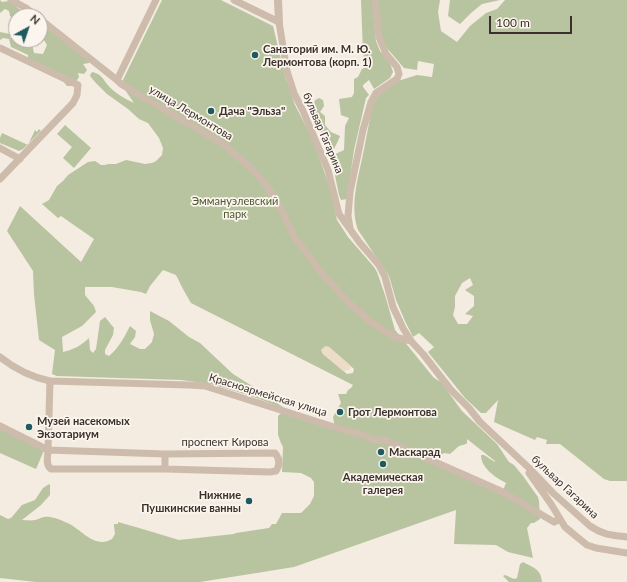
<!DOCTYPE html>
<meta charset="utf-8">
<style>
body{margin:0}
#map{position:relative;width:627px;height:582px;overflow:hidden;background:#f4ebe1;font-family:Lato,sans-serif}
canvas{display:block}
.north{position:absolute;left:8px;top:8px;width:40px;height:40px;box-sizing:border-box;background:#fbf5ee;border:1px solid #aea6a0;border-radius:50%;rotate:40deg;font-size:11px;font-weight:700;line-height:16px;text-align:center;color:#3b302b}
.north::after{content:'';display:block;margin:auto;width:14px;height:18px;background:#1f5a5e;clip-path:polygon(50% 0,100% 100%,50% 72%,0 100%)}
.scale{position:absolute;left:489px;top:16px;width:83px;height:18px;box-sizing:border-box;border:2px solid #3b302b;border-top:0;padding-left:5px;font-size:12px;line-height:14px;white-space:nowrap;color:#3b302b;-webkit-text-stroke:3px #fbf5ee;paint-order:stroke}
</style>
<div id="map">
<canvas width="627" height="582"></canvas>
<div class="north">N</div>
<div class="scale">100 m</div>
</div>
<script>
const c = document.querySelector('canvas').getContext('2d');
c.lineJoin = 'round';
function paint(path, color) { c.fillStyle = color; c.fill(path, 'evenodd'); }
function stroke(path, color, width, dash) { c.strokeStyle = color; c.lineWidth = width; c.lineCap = dash ? 'butt' : 'round'; c.setLineDash(dash || []); c.stroke(path); }
function label(font, color, halo, rows, align = 'center') {
  c.font = font + ' Lato,sans-serif'; c.lineWidth = 3.5; c.setLineDash([]); c.textBaseline = 'middle'; c.strokeStyle = halo; c.fillStyle = color; for (const [text, x, y, turn = 0] of rows) {
    c.save(); c.translate(x, y); c.rotate((+turn || 0) * Math.PI / 180); c.textAlign = isNaN(turn) ? turn : align; if (halo) c.strokeText(text, 0, 0); c.fillText(text, 0, 0); c.restore();
  }
}
paint(new Path2D(`
 M0,0L2,2L9,1L23,12H28L34,16H16V19L10,16L9,11L5,9L0,13Z
 M162,0H221L273,26L286,80L288,84L295,105L313,140L329,185L337,220L348,237L374,267L377,272L385,295L395,330L434,378L441,382L462,411L497,444L509,462L514,465L523,476L538,497L539,501L540,519L534,523H531L527,528L533,558L508,552L496,545L454,544L456,510L294,567L200,582H36L0,578V515L8,519L11,518L22,505L35,500L43,488L49,484L50,485V495L41,505L22,520C26,520 31,521 35,520C38,520 41,517 44,517C50,516 59,519 65,522C80,527 94,550 112,539L115,534L114,526V524H118V522L139,528L179,540L234,534L236,533L269,528L272,524H276L282,513H301L310,504L314,496V482L311,478L301,473L282,472L283,447L281,443L278,435V416L281,413L335,428L333,417L341,403L338,394H346L348,390L351,388L353,385L191,303L183,289L176,275L163,270L150,286L146,294L141,292L112,287H85V295L94,306L96,312L82,326L62,337L63,352C73,350 82,345 89,338L90,350L93,353L96,349L100,321L105,317L114,328L113,335L105,350V354L109,356C118,349 125,336 130,326L136,331L135,337L130,344L140,349H145L152,342L154,334L150,320V311L169,321L189,337L200,343L233,374L268,396L284,408L248,395L211,384L181,380L57,376L52,374L55,350L39,340L34,294L33,271L7,231L20,206L81,262L94,239L61,216L58,218L42,204L49,200L57,186L63,181L68,175L88,162L95,161L101,165H105L108,164H116L126,160L145,164L152,163L156,161L162,155L163,148L159,138L148,123L139,119L128,109L107,94L95,82L90,76L91,73L93,72C102,75 102,78 107,84C113,92 125,99 134,103L121,84ZM329,347L354,369L353,373L347,374L323,354L321,350ZM467,439L495,461V462L484,455H481C481,468 495,477 506,483L502,493L422,453L424,450C427,450 433,456 438,457L444,453L450,454L459,446L466,444L467,443Z
 M361,0H372L376,41L380,51L390,63L393,72L390,78L374,89L369,80L363,85V87L369,95L366,98L354,150L347,199L341,200L339,195L331,156L344,150L345,126L349,118L341,115L339,99L352,97L354,93V79L358,77L362,69L368,66L364,58L363,52Z
 M377,0H440L438,12L441,31L457,42L470,26L486,13L497,9L505,0H627V481H610L604,479L560,444H546L547,440L537,437L535,440L494,422L498,400L486,413H481L465,398L428,352L434,347L419,333L413,337L405,321L396,300L389,276L358,230C350,207 357,182 362,159C366,140 369,122 373,103L379,95L398,81L417,75L432,77L434,64L418,61L417,70L404,68L386,47L382,38ZM470,278L473,285L465,290L474,296V306L465,314L473,316L467,324H458L453,315L455,307V296L462,283Z
 M450,0H500L482,4L471,13L460,24L448,16Z
 M40,21L42,22L47,29L69,43L89,60V63L83,64L87,70L84,74L78,73L79,77L73,86H67L59,76L52,77V73L28,61V55L11,47L9,39L3,38L0,40V32L10,34V38L18,42L21,40H24L28,46L32,44L34,53L43,54L47,45L40,34Z
 M319,98L323,100L324,106L320,112L325,116V125L331,132L340,136L338,141L334,149L330,148L326,145L316,122V117L314,103L315,100Z
 M65,125L91,148L74,168L63,158L72,147L57,134Z
 M39,129L41,131L23,149L19,151L0,143V138L2,133L28,145L35,130L37,132Z
 M0,427L45,448L36,469L0,453Z
 M523,562C534,568 541,569 542,582H509L503,576L505,575L514,579L517,578L520,564Z`), '#b8c4a0');
paint(new Path2D(`
 M326,346L329,347L351,366L349,370H346L345,372L323,354L322,352V349L324,347Z`), '#ecdcc8');
stroke(new Path2D(`
 M11,0L26,8L36,16
 M234,0L279,22L287,71L294,93L303,111L328,170L339,214L360,243L379,265L385,277L393,307L403,328L411,341L423,354L451,390L469,408L480,422L529,468L553,493L590,526C603,535 612,535 627,537
 M40,19L117,80L121,84L223,144L251,168L266,185L278,203L295,238L324,276L348,302L372,323L395,337L411,341
 M0,48L78,85L77,95L73,103L0,179
 M117,80L156,0
 M0,148L20,159
 M350,228L348,216L350,192L363,130L371,102L376,93L397,79L399,74L397,67L386,54L379,37L375,0
 M0,357C15,369 31,377 50,381L189,385L205,386L331,426L366,436L375,440H381
 M0,426L48,450L165,454L275,453C280,459 280,465 276,471L270,472L165,469H51C45,465 48,456 48,450L50,381
 M385,440L503,492L554,522L560,519
 M165,454V469
 M529,473L551,504L565,527L577,537L587,545L596,548L627,553`), '#cdbbac', 7);
stroke(new Path2D(`
 M278,0L279,22`), '#cdbbac', 8);
for (const [x, y, r, color] of [
 [255,55,4,"#1f5a5e"],
 [211,111,4,"#1f5a5e"],
 [340,412,4,"#1f5a5e"],
 [29,427,4,"#1f5a5e"],
 [381,452,4,"#1f5a5e"],
 [383,464,4,"#1f5a5e"],
 [249,501,4,"#1f5a5e"]
]) { const dot = new Path2D(); dot.arc(x, y, r, 0, 2 * Math.PI); c.fillStyle = color; c.fill(dot); stroke(dot, '#fbf5ee', 1.5); }
label('bold 11px', '#3b302b', '#fbf5ee', [
 ["Санаторий им. М. Ю.",263,49],
 ["Лермонтова (корп. 1)",263,62],
 ["Дача \"Эльза\"",219,111],
 ["Грот Лермонтова",348,412],
 ["Музей насекомых",37,421],
 ["Экзотариум",37,434],
 ["Маскарад",389,452],
 ["Академическая",383,477,"center"],
 ["галерея",383,490,"center"],
 ["Нижние",241,495,"right"],
 ["Пушкинские ванны",241,508,"right"]
], 'left');
label('11px', '#3b302b', '#fbf5ee', [
 ["улица Лермонтова",191,113,31],
 ["бульвар Гагарина",323,133,67],
 ["Красноармейская улица",268,395,17],
 ["проспект Кирова",225,442],
 ["бульвар Гагарина",565,487,43]
]);
label('11px', '#4a5a2e', '#fbf5ee', [
 ["Эммануэлевский",235,201],
 ["парк",235,214]
]);
</script>
